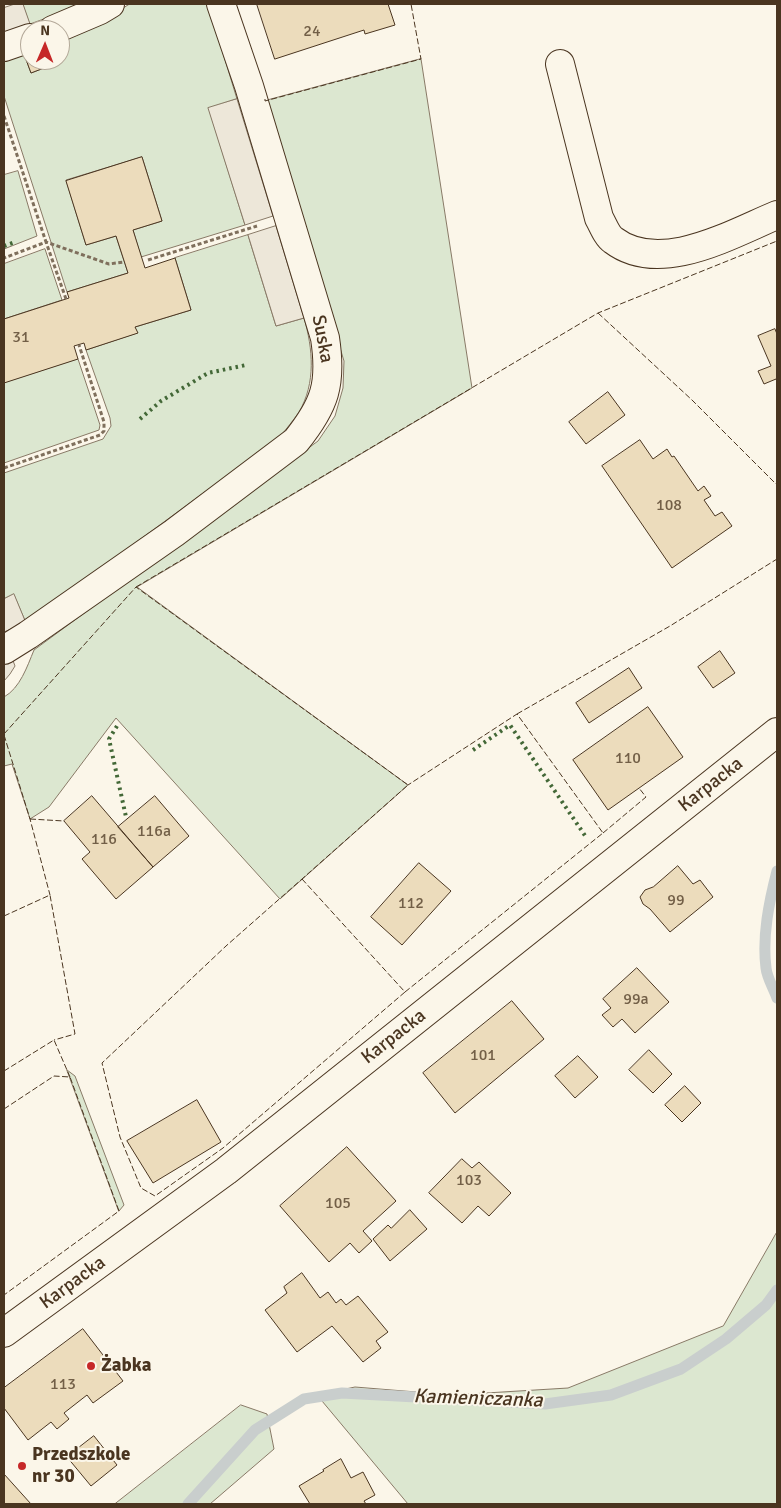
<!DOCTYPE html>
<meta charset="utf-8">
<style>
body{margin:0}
#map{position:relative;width:781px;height:1508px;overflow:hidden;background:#fbf6e9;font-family:Signika,sans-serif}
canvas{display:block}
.frame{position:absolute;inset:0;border:5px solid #4a3520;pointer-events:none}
.north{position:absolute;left:20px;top:20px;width:50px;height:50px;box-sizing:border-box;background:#fbf6e9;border:1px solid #b4a999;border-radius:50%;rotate:1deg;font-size:14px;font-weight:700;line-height:20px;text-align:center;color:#4a3520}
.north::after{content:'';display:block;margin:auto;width:18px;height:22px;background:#c62828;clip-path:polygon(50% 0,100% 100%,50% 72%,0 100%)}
</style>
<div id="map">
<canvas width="781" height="1508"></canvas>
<div class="frame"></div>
<div class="north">N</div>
</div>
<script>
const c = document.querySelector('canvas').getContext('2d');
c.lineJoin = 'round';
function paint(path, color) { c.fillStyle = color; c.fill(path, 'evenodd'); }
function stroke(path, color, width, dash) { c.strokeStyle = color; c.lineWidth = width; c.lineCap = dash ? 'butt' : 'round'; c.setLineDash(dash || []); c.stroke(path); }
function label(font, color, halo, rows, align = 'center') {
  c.font = font + ' Signika,sans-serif'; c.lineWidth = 4; c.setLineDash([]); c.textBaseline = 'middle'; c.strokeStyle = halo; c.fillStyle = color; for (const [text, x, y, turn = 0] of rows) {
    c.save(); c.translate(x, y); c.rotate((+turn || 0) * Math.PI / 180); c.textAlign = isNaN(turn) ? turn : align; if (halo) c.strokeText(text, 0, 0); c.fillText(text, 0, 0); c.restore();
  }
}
const green = new Path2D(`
 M23,4H85L30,24Z
 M130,4H208L237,99L209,109L245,225L141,257L133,230L162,221L142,157L66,180L86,245L116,236L128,273L67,292L4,96V62L24,54L31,73L57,63L56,60H60V41L87,30Z
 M421,59L472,388L137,587L408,785L280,899L116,718L49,807L30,819L12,764L4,766V697C20,688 27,667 34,650L318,441L335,416L343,388L344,361L265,101Z
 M18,171L37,236L4,249V175Z
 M248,235L276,326L304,318C313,349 316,383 299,412C293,421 286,429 280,437L26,623L14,595L4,599V473L103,439L111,426L110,418L86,350L137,333L135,327L191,310L175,258Z
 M45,249L62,300L4,319V264Z
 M78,359L100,425L99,430L4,463V383Z
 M67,1070L75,1076L124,1205L119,1211Z
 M777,1232V1504H408L317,1395L355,1387L453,1395L568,1388L723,1326Z
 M241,1405L267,1414L274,1449L210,1504H115Z`);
paint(green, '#dce7d0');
stroke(green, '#887966', 1);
const parking = new Path2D(`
 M15,4H23L30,24L4,33V8Z
 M237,99L273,216L245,225L208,108Z
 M276,226L304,318L276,326L248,235Z
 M14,594L26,623L4,632V599Z
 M12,658L15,666L10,674L4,681V663Z`);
paint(parking, '#ede7d9');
stroke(parking, '#887966', 1);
stroke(new Path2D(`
 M777,871C769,902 762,936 766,968C767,978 774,989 777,998
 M188,1504L255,1430L304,1399L342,1393L545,1404L611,1395L681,1369L726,1339L766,1305L777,1290`), '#c9cecd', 11);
const building = new Path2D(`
 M257,4H388L395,25L365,34L364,30L275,59Z
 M30,52V60H56L57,63L31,73L24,54Z
 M142,157L162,221L133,230L145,268L175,258L191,310L135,327L138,333L86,350L84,343L74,346L78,359L4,383V319L69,298L67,292L128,273L116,236L86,245L66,181Z
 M775,329L777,334V381L776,379L764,384L758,371L771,366L758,336Z
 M608,392L625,415L586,444L569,422Z
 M640,440L653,459L667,449L672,457L674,456L698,491L704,486L711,496L704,500L715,516L722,512L732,526L672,568L602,466Z
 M720,651L735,673L713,688L698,667Z
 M629,668L642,688L589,723L576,703Z
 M648,707L683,757L608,810L573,760Z
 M92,796L153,867L116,899L82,859L90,852L64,821Z
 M155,796L189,836L153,867L118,827Z
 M419,863L451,891L402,945L371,917Z
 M678,866L693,884L700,880L713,897L670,932L650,909L643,904L640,897L645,890L653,887Z
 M637,968L669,1002L635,1033L622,1019L613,1027L602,1015L611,1008L603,999Z
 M512,1001L544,1039L455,1113L423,1073Z
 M649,1050L672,1074L653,1093L629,1070Z
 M578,1056L598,1077L575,1098L555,1076Z
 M685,1086L701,1103L682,1122L665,1105Z
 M197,1100L221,1142L153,1183L127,1141Z
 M347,1147L396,1201L363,1231L372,1241L359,1253L350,1243L329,1262L280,1206Z
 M462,1159L472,1168L479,1162L511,1193L489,1216L478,1206L462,1223L429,1193Z
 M410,1210L427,1229L390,1261L373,1239L388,1225L391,1228Z
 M302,1273L320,1298L328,1292L336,1303L341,1299L346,1305L358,1296L388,1332L376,1341L381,1348L363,1362L332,1326L297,1352L265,1310L287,1293L284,1287Z
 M83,1329L123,1381L93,1403L87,1395L64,1413L69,1419L57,1429L51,1422L28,1440L4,1408V1388Z
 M94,1436L117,1465L91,1486L67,1457Z
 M341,1459L351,1478L363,1472L375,1495L364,1501L366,1504H310L299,1486L324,1471L323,1470Z
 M4,1474L31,1504H4Z`);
paint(building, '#ecdcbc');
stroke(building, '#4a3520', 1);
const minor = new Path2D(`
 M53,30L100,10L110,4
 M4,47L30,38
 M560,64L599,218C603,225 607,236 613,240C660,276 731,234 777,215
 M4,650L28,635L174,533L296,441C325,405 332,384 325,338L249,86L221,4
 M4,1333L226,1171L777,732`);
stroke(minor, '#4a3520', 30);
stroke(new Path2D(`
 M4,116L46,242L4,258
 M148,260L257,226
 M66,299L46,242L109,264L124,262
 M4,468L100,435L104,431V422L79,345`), '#7f6f5c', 3, [4, 2.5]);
stroke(minor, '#fbf6e9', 28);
stroke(new Path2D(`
 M4,246L15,242
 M140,419L161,401L208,373L246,365
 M117,726L109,739L126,817
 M473,750L510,725L586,837`), '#436837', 4, [2.5, 4]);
stroke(new Path2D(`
 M265,99V101L421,59L411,4
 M598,313L692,400L777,485
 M136,587L598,313L777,241
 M517,714L670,626L777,559
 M4,734L136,587L408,785L302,879
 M4,735L30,819L50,895
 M30,819L64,821
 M603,833L646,797L639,788
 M302,879L405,992L223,1148L155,1196L141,1188L120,1137L102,1063L226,946Z
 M4,916L50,895L75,1034L54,1040
 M405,992L603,833L517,714L408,785
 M4,1071L54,1040L70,1077
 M4,1109L54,1076L70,1077L119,1211L4,1295`), '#4a3520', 1, [6, 2.5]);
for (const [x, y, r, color] of [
 [91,1366,5,"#c62828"],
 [22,1466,5,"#c62828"]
]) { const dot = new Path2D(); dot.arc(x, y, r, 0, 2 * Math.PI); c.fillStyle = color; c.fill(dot); stroke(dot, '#fbf6e9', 2); }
label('16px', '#725f47', null, [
 ["24",312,32],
 ["31",21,338],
 ["108",669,506],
 ["110",628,759],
 ["116a",154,832],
 ["116",104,840],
 ["99",676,901],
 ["112",411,904],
 ["99a",636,1000],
 ["101",483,1056],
 ["103",469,1181],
 ["105",338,1204],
 ["113",63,1385]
]);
label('19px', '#4a3520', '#fbf6e9', [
 ["Suska",322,339,79],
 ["Karpacka",711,785,-38],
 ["Karpacka",394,1037,-38],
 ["Karpacka",73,1283,-36]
]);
label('bold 19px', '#4a3520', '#fbf6e9', [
 ["Żabka",101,1366],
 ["Przedszkole",32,1455],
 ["nr 30",32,1477]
], 'left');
label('italic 20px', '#4a3520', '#fbf6e9', [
 ["Kamieniczanka",478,1399,2]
]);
</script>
